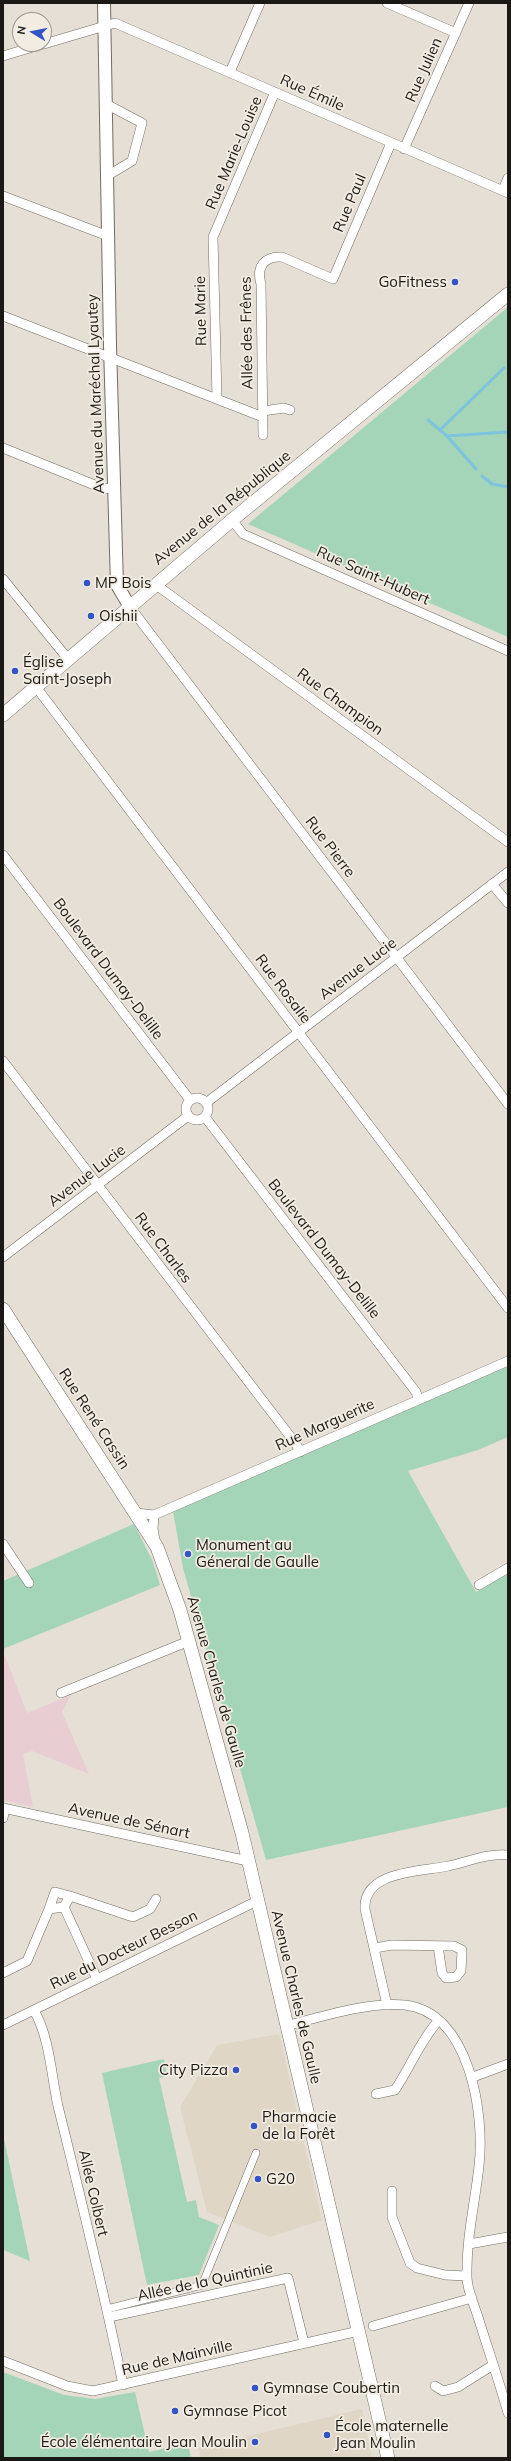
<!DOCTYPE html>
<meta charset="utf-8">
<style>
body{margin:0}
#map{position:relative;width:511px;height:2461px;overflow:hidden;background:#e5dfd5;font-family:Mulish,sans-serif}
canvas{display:block}
.frame{position:absolute;inset:0;border:4px solid #1b1916;pointer-events:none}
.north{position:absolute;left:12px;top:12px;width:40px;height:40px;box-sizing:border-box;background:#f2ece2;border:1px solid #9c9890;border-radius:50%;rotate:280deg;font-size:11px;font-weight:700;line-height:16px;text-align:center;color:#1b1916}
.north::after{content:'';display:block;margin:auto;width:14px;height:18px;background:#3354c4;clip-path:polygon(50% 0,100% 100%,50% 72%,0 100%)}
</style>
<div id="map">
<canvas width="511" height="2461"></canvas>
<div class="frame"></div>
<div class="north">N</div>
</div>
<script>
const c = document.querySelector('canvas').getContext('2d');
c.lineJoin = 'round';
function paint(path, color) { c.fillStyle = color; c.fill(path, 'evenodd'); }
function stroke(path, color, width, dash) { c.strokeStyle = color; c.lineWidth = width; c.lineCap = dash ? 'butt' : 'round'; c.setLineDash(dash || []); c.stroke(path); }
function label(font, color, halo, rows, align = 'center') {
  c.font = font + ' Mulish,sans-serif'; c.lineWidth = 3.5; c.setLineDash([]); c.textBaseline = 'middle'; c.strokeStyle = halo; c.fillStyle = color; for (const [text, x, y, turn = 0] of rows) {
    c.save(); c.translate(x, y); c.rotate((+turn || 0) * Math.PI / 180); c.textAlign = isNaN(turn) ? turn : align; if (halo) c.strokeText(text, 0, 0); c.fillText(text, 0, 0); c.restore();
  }
}
paint(new Path2D(`
 M279,2034L322,2220L270,2237L207,2212L180,2107L217,2045Z
 M362,2409L372,2458H201L198,2448Z`), '#e0d6c5');
paint(new Path2D(`
 M5,1656L27,1713L71,1695L62,1712L89,1774L32,1751L23,1754L33,1807L3,1800V1657Z`), '#e8ced3');
paint(new Path2D(`
 M508,307V637L248,524Z
 M508,1364V1437L478,1450L408,1471L476,1592L508,1573V1807L266,1860L183,1568L173,1511Z
 M134,1524L153,1562L160,1585L3,1649V1581Z
 M164,2059L167,2076L159,2078L187,2202L196,2200L199,2217L219,2225L199,2275L147,2285L102,2073Z
 M3,2134L30,2261L3,2250Z
 M3,2372L64,2395L95,2399L135,2392L149,2452L188,2443L191,2458H3Z`), '#a4d5b8');
stroke(new Path2D(`
 M428,420L447,436L476,469
 M440,430L504,368
 M447,436L508,432
 M482,476L492,484L508,487`), '#7ec4de', 3);
const pedestrian = new Path2D(`
 M107,2309L202,2285L256,2153`);
const minor = new Path2D(`
 M387,3L456,33
 M44,44L115,23L508,193
 M3,56L43,44
 M230,72L260,3
 M106,104L142,123L132,161L107,176
 M404,149L469,3
 M503,190L508,178
 M3,196L108,236
 M3,316L263,417
 M217,398L213,237L275,92
 M263,411L284,408L290,410
 M263,435L261,284C256,267 264,256 282,257L333,279L391,143
 M3,448L102,488L115,489
 M232,520L243,534L508,651
 M3,579L68,659
 M155,584L508,842
 M130,607L508,1104
 M36,687L508,1308
 M3,855L190,1100
 M492,884L508,903
 M3,1061L296,1444L300,1452
 M186 1109a11 11 0 1 1 22 0a11 11 0 1 1-22 0Z
 M206,1103L508,872
 M205,1117L416,1392L418,1399
 M3,1257L188,1116
 M136,1513L154,1515L508,1361
 M154,1515L153,1529L155,1540
 M3,1544L29,1583
 M479,1585L508,1568
 M61,1693L189,1641
 M3,1808L248,1861
 M3,1818L5,1808
 M55,1892L70,1896L64,1907L49,1909Z
 M70,1896L133,1917L150,1909L156,1899
 M64,1907L97,1979
 M375,1948L392,1945L454,1946L462,1950L461,1971L456,1977L446,1978L442,1973L438,1946
 M3,1973L27,1961L49,1909
 M387,2005L365,1909C363,1870 422,1872 448,1866C468,1862 487,1853 508,1855
 M34,2010C50,2039 51,2074 58,2106C81,2199 104,2291 123,2385
 M3,2025L257,1901
 M286,2026C320,2017 371,2001 405,2005C470,2012 485,2115 479,2166C475,2203 466,2239 467,2277C467,2290 474,2304 478,2317C488,2349 499,2381 508,2413
 M473,2077L508,2064
 M376,2094L395,2090C411,2066 419,2043 438,2021
 M392,2191V2217L410,2263L417,2268L445,2275L467,2276
 M469,2244L508,2237
 M109,2317L288,2278L304,2343
 M373,2326L472,2298
 M3,2361L67,2386L93,2391L359,2331
 M435,2386L443,2391L458,2387L493,2365`);
const tertiary = new Path2D(`
 M104,3L110,346L117,585L130,607`);
const secondary = new Path2D(`
 M3,715L232,520L508,294
 M3,1309L157,1547L180,1610L242,1833L388,2458`);
stroke(pedestrian, '#726d64', 8);
stroke(minor, '#726d64', 10);
stroke(tertiary, '#726d64', 14);
stroke(secondary, '#726d64', 14);
stroke(pedestrian, '#fff', 7);
stroke(minor, '#fff', 9);
stroke(tertiary, '#fff', 12);
stroke(secondary, '#fff', 13);
for (const [x, y, r, color] of [
 [455,282,4,"#3354c4"],
 [87,583,4,"#3354c4"],
 [91,616,4,"#3354c4"],
 [15,671,4,"#3354c4"],
 [188,1554,4,"#3354c4"],
 [236,2070,4,"#3354c4"],
 [254,2126,4,"#3354c4"],
 [258,2179,4,"#3354c4"],
 [255,2388,4,"#3354c4"],
 [175,2411,4,"#3354c4"],
 [327,2435,4,"#3354c4"],
 [255,2442,4,"#3354c4"]
]) { const dot = new Path2D(); dot.arc(x, y, r, 0, 2 * Math.PI); c.fillStyle = color; c.fill(dot); stroke(dot, '#f2ece2', 1.5); }
label('15px', '#1b1916', '#f2ece2', [
 ["Rue Julien",424,70,-66],
 ["Rue Émile",312,93,24],
 ["Rue Marie-Louise",234,153,-67],
 ["Rue Paul",350,203,-67],
 ["Rue Marie",201,311,-91],
 ["Allée des Frênes",247,333,-91],
 ["Avenue du Maréchal Lyautey",96,394,-92],
 ["Avenue de la République",222,508,-39],
 ["Rue Saint-Hubert",373,576,24],
 ["Rue Champion",340,702,36],
 ["Rue Pierre",330,847,53],
 ["Boulevard Dumay-Delille",108,969,53],
 ["Avenue Lucie",358,969,-37],
 ["Rue Rosalie",283,989,53],
 ["Avenue Lucie",87,1176,-37],
 ["Rue Charles",163,1248,53],
 ["Boulevard Dumay-Delille",324,1249,52],
 ["Rue René Cassin",94,1419,57],
 ["Rue Marguerite",325,1425,-24],
 ["Avenue Charles de Gaulle",216,1682,74],
 ["Avenue de Sénart",129,1821,12],
 ["Rue du Docteur Besson",124,1950,-26],
 ["Avenue Charles de Gaulle",296,1997,77],
 ["Allée Colbert",93,2193,77],
 ["Allée de la Quintinie",205,2282,-12],
 ["Rue de Mainville",177,2358,-13]
]);
label('15px', '#1b1916', '#f2ece2', [
 ["GoFitness",447,282,"right"],
 ["MP Bois",95,583],
 ["Oishii",99,616],
 ["Église",23,662],
 ["Saint-Joseph",23,679],
 ["Monument au",196,1545],
 ["Géneral de Gaulle",196,1562],
 ["City Pizza",228,2070,"right"],
 ["Pharmacie",262,2117],
 ["de la Forêt",262,2134],
 ["G20",266,2179],
 ["Gymnase Coubertin",263,2388],
 ["Gymnase Picot",183,2411],
 ["École maternelle",335,2426],
 ["Jean Moulin",335,2443],
 ["École élémentaire Jean Moulin",247,2442,"right"]
], 'left');
</script>
